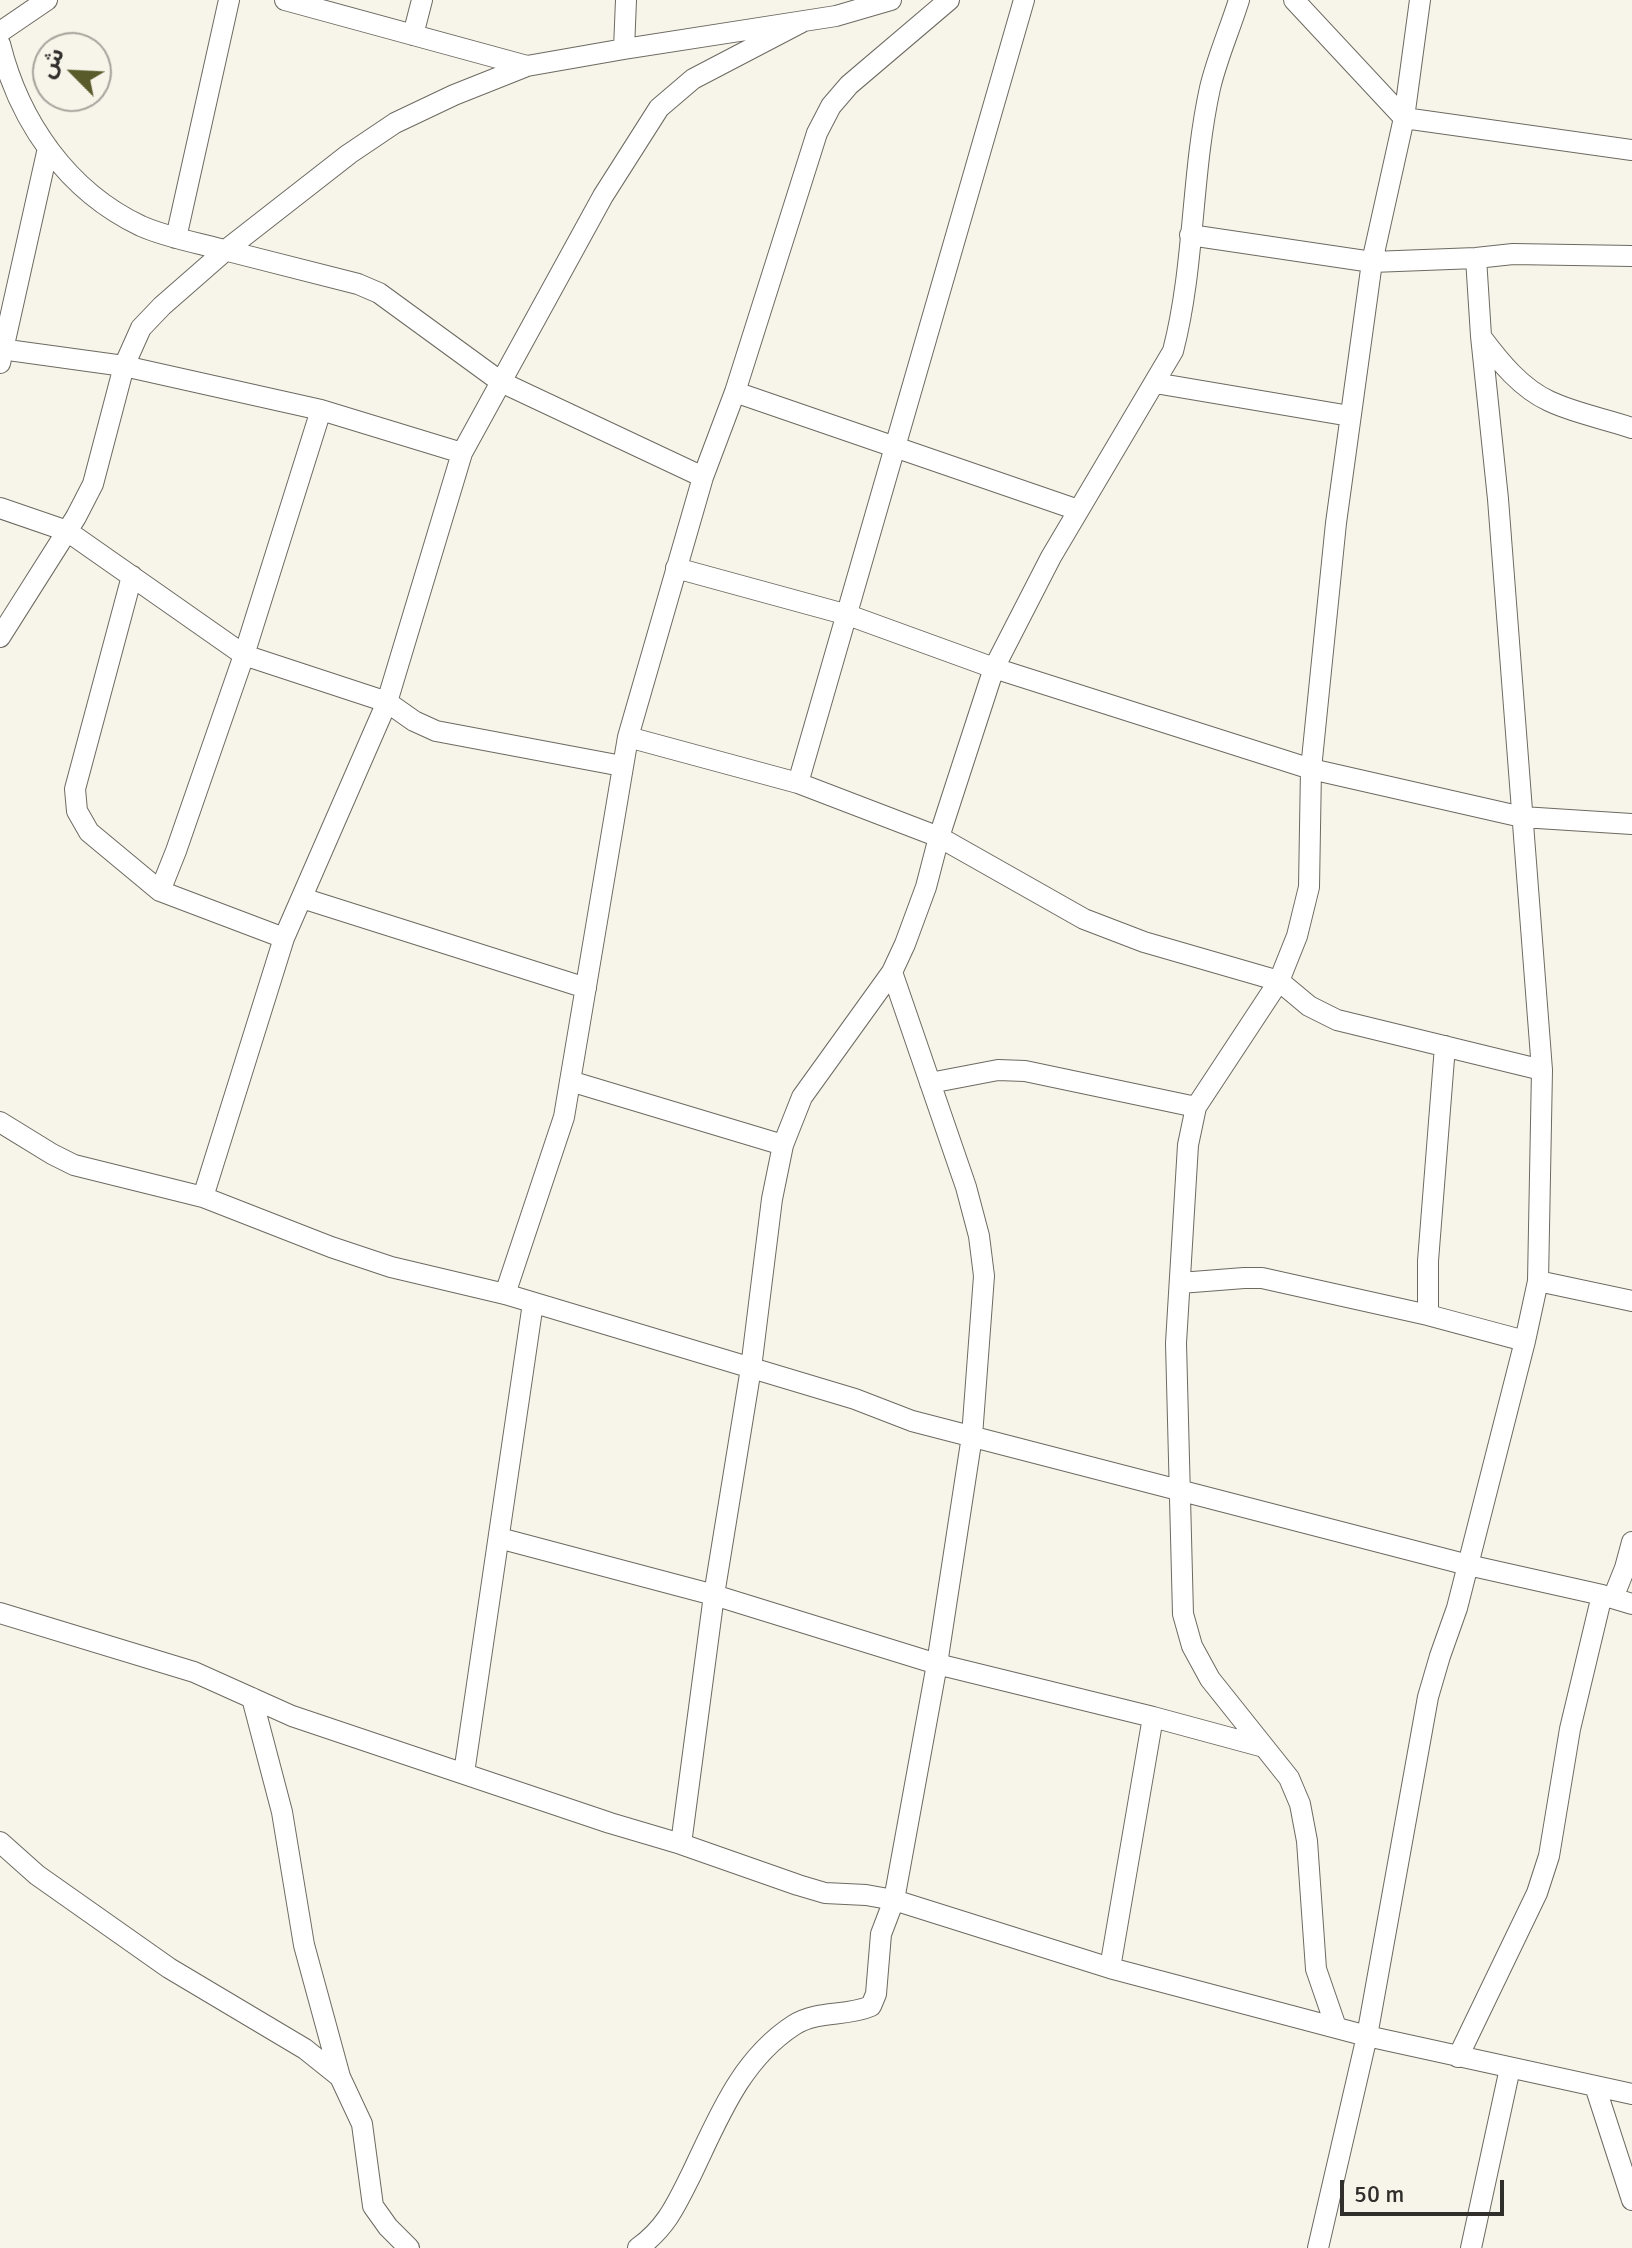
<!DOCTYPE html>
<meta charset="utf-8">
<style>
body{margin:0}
#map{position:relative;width:1632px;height:2248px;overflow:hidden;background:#f7f4ea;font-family:Signika,"Noto Sans Arabic",sans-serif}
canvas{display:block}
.north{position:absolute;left:32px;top:32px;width:80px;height:80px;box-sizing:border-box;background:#f7f4ea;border:2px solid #a7a59e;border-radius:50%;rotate:294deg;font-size:22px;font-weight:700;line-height:32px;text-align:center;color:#302f2b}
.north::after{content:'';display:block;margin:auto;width:28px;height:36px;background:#595c2a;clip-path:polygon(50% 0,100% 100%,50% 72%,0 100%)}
.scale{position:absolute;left:1340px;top:2180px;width:164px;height:36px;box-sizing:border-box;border:4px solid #302f2b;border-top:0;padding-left:10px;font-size:24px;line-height:28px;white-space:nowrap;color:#302f2b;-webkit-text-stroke:6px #f7f4ea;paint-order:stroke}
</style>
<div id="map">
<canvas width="1632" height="2248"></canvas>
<div class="north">ش</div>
<div class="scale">50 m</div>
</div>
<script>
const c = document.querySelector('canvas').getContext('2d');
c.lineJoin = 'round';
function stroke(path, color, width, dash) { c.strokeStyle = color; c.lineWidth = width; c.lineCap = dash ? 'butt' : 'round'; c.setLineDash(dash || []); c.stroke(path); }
const street = new Path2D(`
 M285,0L527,66
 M1294,0L1404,118L1632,150
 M0,32L47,0
 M413,35L422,0
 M0,44C19,121 67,191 141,226C168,238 199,243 228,251C272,262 315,273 358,284L379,293L501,382L703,477
 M624,49L626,0
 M1190,235L1372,262L1476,258L1513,254L1632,256
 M176,238L229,0
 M1482,338C1500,362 1521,388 1549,401C1574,413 1606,419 1632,428
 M0,349L124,366L321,410L462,453
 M0,363L48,148
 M1155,383L1350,416
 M735,392L1078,510
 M0,508L67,531L244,655L387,702L414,721L436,731L622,766
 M676,568L848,615L994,668L1311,769L1522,817L1632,824
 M132,576L75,789L77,811L89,832L160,891L284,938
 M0,637L76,517L93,484L124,366L141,328L162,306L226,250L349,154L395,123L454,95L527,66L624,49L836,16L891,0
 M628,737L798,783L939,837L1084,919L1144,942L1279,981L1309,1006L1337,1020L1542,1070
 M798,783L1024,0
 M160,891L176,851L244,655L321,410
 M302,898L586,988
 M570,1081L783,1145
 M930,1083L998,1070L1025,1071L1196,1107
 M0,1122L52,1154L74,1165L203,1197L331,1247L391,1267L505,1294L855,1399L912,1421L1468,1565L1602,1595L1632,1604
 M203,1197L284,938L387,702L462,453L603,196L659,108L693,79L804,21
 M1538,1281L1632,1301
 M1180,1283L1244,1278H1262L1428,1315L1525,1341
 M505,1294L564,1117L628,737L703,477L735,392L817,133L831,106L849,85L949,0
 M1428,1315V1261L1445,1046
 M499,1538L714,1595L937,1664L1153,1717L1264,1747
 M1613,1598L1625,1568L1632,1542
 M0,1613L194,1672L292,1716L610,1823L681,1844L798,1885L825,1893L866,1895L894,1900L1110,1968L1367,2036L1632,2094
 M252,1698L282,1812L304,1945L340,2077
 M464,1773L533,1303
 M0,1842L37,1875L169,1968L305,2049L340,2077L362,2124L373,2206L388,2227L409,2248
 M681,1844L714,1595L751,1368L772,1199L783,1145L802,1097L892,972L905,944L926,887L939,837L994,668L1051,557L1173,351C1195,266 1191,175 1210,88C1217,58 1230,29 1239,0
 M1110,1968L1153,1717
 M1336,2027L1316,1969L1307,1841L1300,1804L1289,1778L1210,1679L1192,1646L1183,1614L1176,1343L1188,1145L1196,1107L1279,981L1297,936L1309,887L1311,769L1336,523L1372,262L1404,118L1420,0
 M1458,2057L1537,1893L1549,1856L1570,1729L1602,1595
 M1595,2086L1632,2200
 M638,2248C666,2228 676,2205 691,2175C718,2119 740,2060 794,2025C818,2010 846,2017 871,2006L876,1994L881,1934L894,1900L937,1664L972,1436L984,1276L979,1236L966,1187L892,972
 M1318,2248L1367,2036L1428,1697L1440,1656L1457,1608L1525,1341L1538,1281L1542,1070L1498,499L1481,336L1476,258
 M1471,2248L1510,2068`);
stroke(street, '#6c6a61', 22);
stroke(street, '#fff', 20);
</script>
